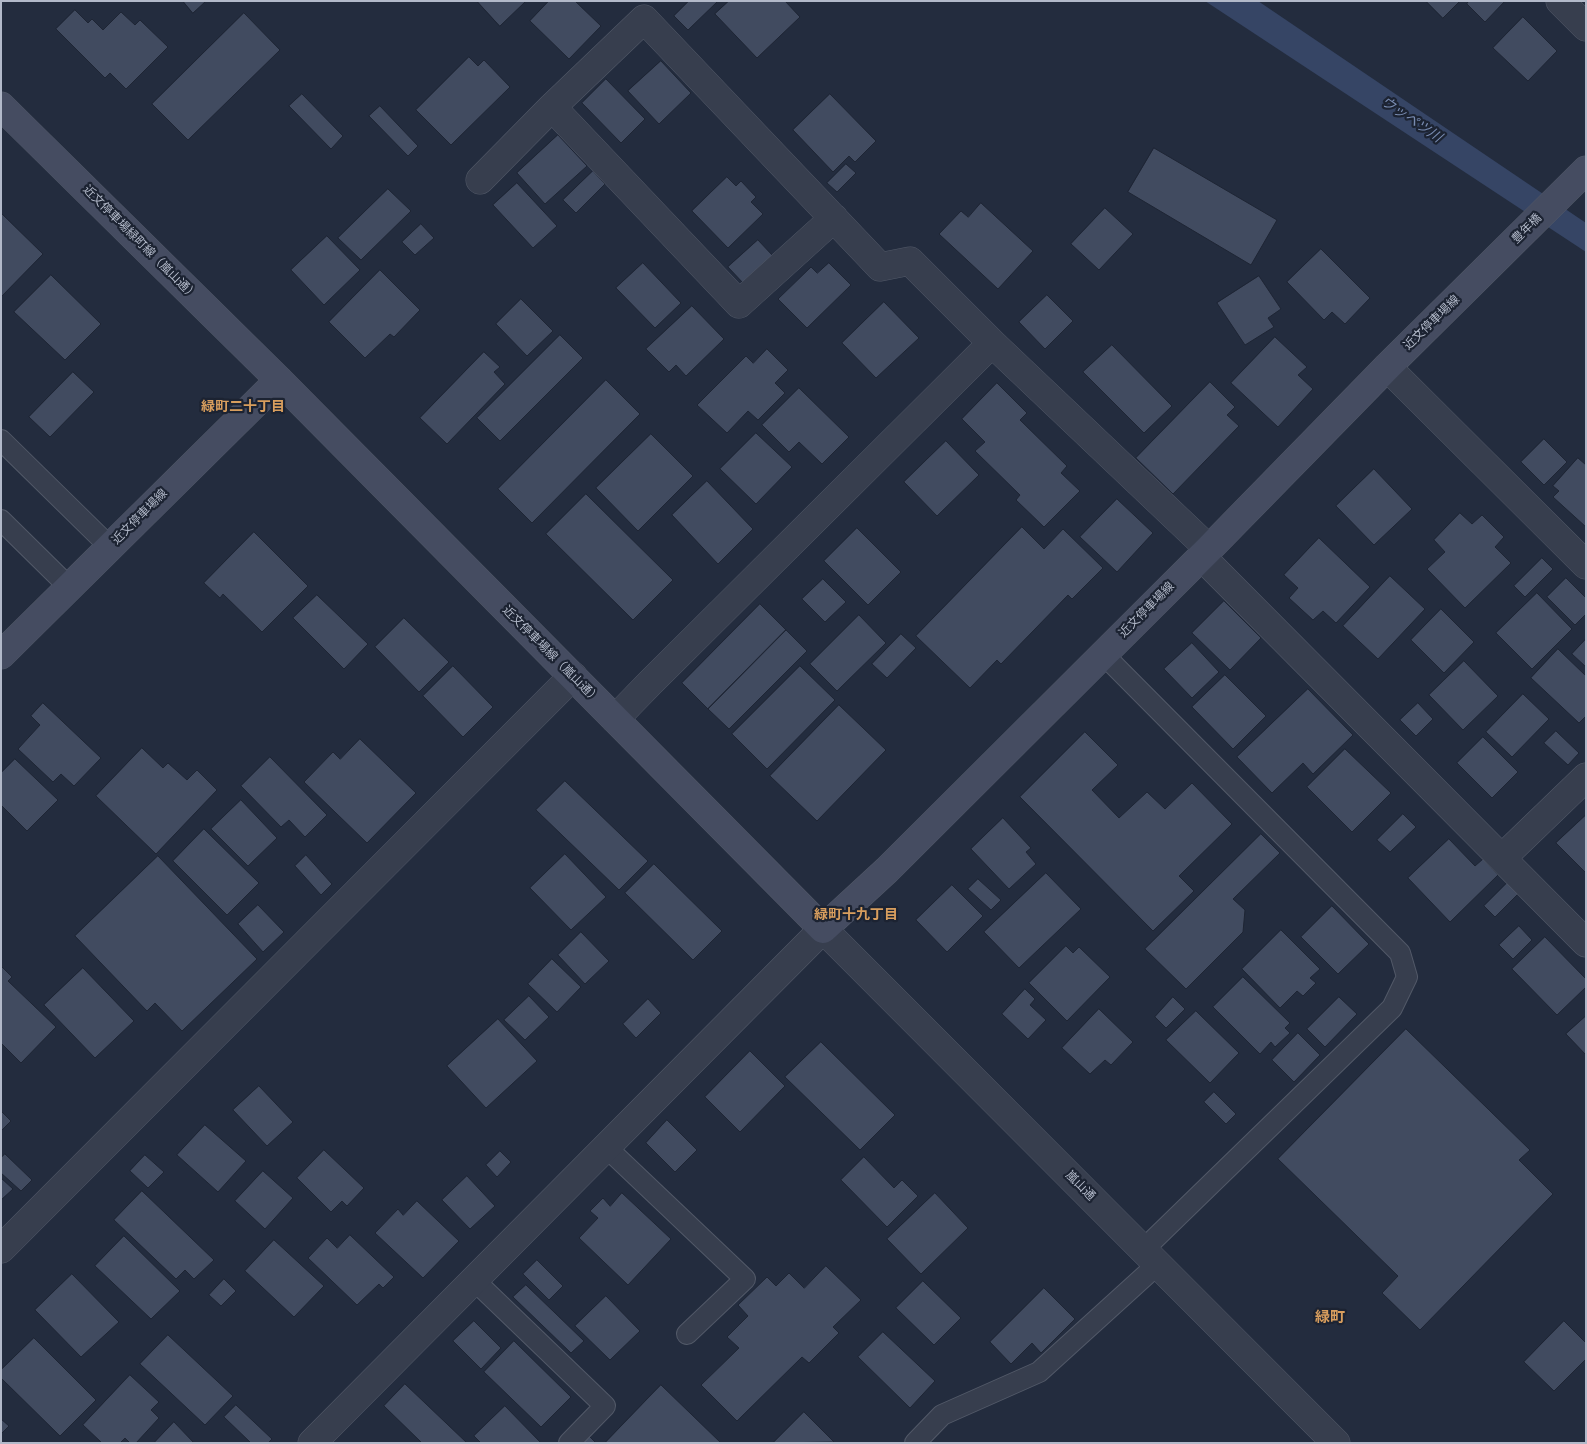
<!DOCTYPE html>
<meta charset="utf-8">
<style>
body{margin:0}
#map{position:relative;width:1587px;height:1444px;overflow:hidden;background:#232c3e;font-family:Signika,sans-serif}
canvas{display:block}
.frame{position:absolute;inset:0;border:2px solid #b2b9c9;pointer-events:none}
</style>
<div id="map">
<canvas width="1587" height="1444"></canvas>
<div class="frame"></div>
</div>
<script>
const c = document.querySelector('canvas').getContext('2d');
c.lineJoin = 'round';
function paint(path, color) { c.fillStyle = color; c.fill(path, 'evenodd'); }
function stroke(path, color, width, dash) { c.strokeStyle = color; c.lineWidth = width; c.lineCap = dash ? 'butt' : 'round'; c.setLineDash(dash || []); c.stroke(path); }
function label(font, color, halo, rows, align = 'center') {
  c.font = font + ' Signika,"Noto Sans JP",sans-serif'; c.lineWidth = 4.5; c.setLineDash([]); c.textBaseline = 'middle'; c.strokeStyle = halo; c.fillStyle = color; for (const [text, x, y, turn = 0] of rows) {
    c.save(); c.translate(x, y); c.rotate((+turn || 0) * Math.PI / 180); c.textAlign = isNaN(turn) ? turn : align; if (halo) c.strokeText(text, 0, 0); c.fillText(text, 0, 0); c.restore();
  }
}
paint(new Path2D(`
 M1205,1H1258L1586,223V252Z`), '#364565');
const building = new Path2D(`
 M183,1H206L193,13Z
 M477,1H526L500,26Z
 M549,1H575L601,26L569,59L530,21Z
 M689,1H718L688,30L674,16Z
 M729,1H785L800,17L757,58L715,14Z
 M1426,1H1460L1443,18Z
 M1469,1H1505L1485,22L1467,4Z
 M75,10L88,23L92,19L103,30L121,12L135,25L140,20L168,47L126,89L110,73L105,78L56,29Z
 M244,13L280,50L188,140L152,104Z
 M1523,17L1557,51L1528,81L1493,48Z
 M469,57L478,66L484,60L510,87L451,145L416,110Z
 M661,61L691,93L659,124L628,91Z
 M606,79L645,119L621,143L582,103Z
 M302,94L343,136L331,149L289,106Z
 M830,94L876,141L855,162L849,156L833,172L793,130Z
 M380,106L418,146L408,156L369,116Z
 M558,135L587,166L545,204L517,173Z
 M1154,148L1277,220L1251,265L1128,192Z
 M846,164L856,173L837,192L827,183Z
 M593,171L605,184L576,213L563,200Z
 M727,177L736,186L741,181L756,197L751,202L763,214L728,248L692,211Z
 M517,183L557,226L533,248L493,205Z
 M388,189L411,211L361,260L338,238Z
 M981,203L1033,251L998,289L939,234L961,211L968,217Z
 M1105,208L1133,234L1099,270L1071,244Z
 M1,213L43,254L1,297Z
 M421,224L434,238L415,255L402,242Z
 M327,236L360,270L324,305L291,270Z
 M758,240L773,256L744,284L728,267Z
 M1321,249L1370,298L1345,324L1332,312L1324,320L1287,282Z
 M643,263L681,303L655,328L616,288Z
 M829,263L851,285L807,328L778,299L811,267L817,273Z
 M380,270L420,310L394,337L390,334L365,358L329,322Z
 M51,275L101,324L65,360L14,312Z
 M1259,276L1281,309L1268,318L1274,327L1245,345L1217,303Z
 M1047,295L1073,321L1045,349L1019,322Z
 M521,299L553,331L527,356L496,324Z
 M884,302L919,338L876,378L842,343Z
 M692,306L724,339L686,376L676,365L669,372L646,349Z
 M560,335L583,358L500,441L477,418Z
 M1275,337L1307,367L1298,375L1313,389L1278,427L1231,383Z
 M1112,345L1172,406L1144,433L1083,372Z
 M767,349L788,370L775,383L785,393L758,420L748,411L727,433L697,405L746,356L753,363Z
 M484,352L500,367L494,372L505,384L447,444L420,418Z
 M73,372L94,392L50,437L29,417Z
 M606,380L640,414L532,523L498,489Z
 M1210,382L1235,407L1227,415L1239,426L1173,494L1136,458Z
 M997,383L1027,413L1020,420L1067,466L1061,473L1080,491L1044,527L1016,500L1020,495L975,451L985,442L962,419Z
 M799,388L849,437L822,464L799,442L789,452L762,425Z
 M756,433L792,467L756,504L720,469Z
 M651,434L693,476L638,531L596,488Z
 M1544,439L1567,462L1544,485L1521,462Z
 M946,441L979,475L937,516L904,482Z
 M1578,458L1586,465V527L1553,497L1559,491L1553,486Z
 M1374,469L1412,509L1374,545L1336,506Z
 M707,481L753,529L718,564L672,515Z
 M586,494L673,580L633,620L546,534Z
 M1117,499L1153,533L1117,572L1080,537Z
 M1460,513L1472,524L1482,515L1504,537L1495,547L1511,563L1465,608L1427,569L1445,552L1434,540Z
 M1022,527L1044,549L1063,529L1103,568L1072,599L1068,595L1001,664L997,660L970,688L916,636Z
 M857,528L901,572L868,605L824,561Z
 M254,532L308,586L262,632L223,594L220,598L204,583Z
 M1319,538L1370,587L1336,623L1323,611L1313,620L1289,598L1298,588L1284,575Z
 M1542,558L1553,569L1525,597L1514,586Z
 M1390,576L1425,609L1378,659L1343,626Z
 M1566,578L1586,598V614L1575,625L1547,597Z
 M823,579L846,602L825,622L802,599Z
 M1537,593L1572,629L1532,669L1496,633Z
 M317,595L368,644L344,669L293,618Z
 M1224,601L1261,638L1230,670L1192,633Z
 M760,604L786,630L708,709L682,683Z
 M1441,609L1474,642L1444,673L1411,640Z
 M859,615L886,643L837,691L810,664Z
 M404,618L449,662L419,692L375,647Z
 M786,630L807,651L729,729L708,709Z
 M901,634L916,648L887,678L872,664Z
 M1586,639V667L1572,654Z
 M1192,643L1219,672L1192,698L1164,669Z
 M1558,649L1586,676V716L1579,723L1531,678Z
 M1464,661L1498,696L1463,730L1429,695Z
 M453,666L493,707L463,737L423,696Z
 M800,666L835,700L767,769L732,734Z
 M1225,675L1266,716L1233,749L1192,707Z
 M1308,689L1353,735L1313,774L1303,763L1272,793L1237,757Z
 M1523,694L1549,719L1512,757L1486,732Z
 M43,703L101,758L74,786L61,774L53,782L18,749L40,725L31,716Z
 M1418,703L1433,719L1416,736L1400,720Z
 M839,705L886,750L817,821L770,776Z
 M1556,731L1579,753L1568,765L1544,743Z
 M1085,732L1118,765L1092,790L1119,818L1147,792L1165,809L1192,783L1232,824L1179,876L1194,891L1153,931L1020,797Z
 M1483,737L1518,772L1492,798L1457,763Z
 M360,739L416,793L367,843L304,782L333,752L340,759Z
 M142,748L163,768L168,763L187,780L197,770L217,790L156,854L96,796Z
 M1345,749L1391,793L1352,832L1307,787Z
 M270,757L327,815L305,837L289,820L281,827L241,786Z
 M15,759L58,800L27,831L1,805V773Z
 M565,781L648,861L619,890L536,810Z
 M241,800L277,838L248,866L211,829Z
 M1403,814L1416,827L1390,852L1377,840Z
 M1586,815V873L1556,843Z
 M1003,818L1031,848L1026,852L1036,864L1009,889L971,849Z
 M204,829L259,883L227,915L173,861Z
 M1261,834L1280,853L1233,899L1245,910L1243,932L1186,989L1145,949Z
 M1449,839L1475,866L1483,859L1498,875L1450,922L1408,878Z
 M565,854L606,897L571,930L530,888Z
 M306,855L332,884L321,895L295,866Z
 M158,856L257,959L182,1031L155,1003L147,1011L75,936Z
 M654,864L722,931L693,960L625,893Z
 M1046,873L1081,909L1019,968L984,932Z
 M978,879L1001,900L991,910L968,889Z
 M1507,883L1518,894L1495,917L1484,906Z
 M952,885L983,916L947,952L916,920Z
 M258,905L284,932L263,952L238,924Z
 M1332,906L1369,944L1338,974L1301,937Z
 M1519,926L1532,940L1513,959L1499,945Z
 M1281,930L1320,969L1310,978L1316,983L1303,996L1297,991L1280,1008L1242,969Z
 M581,932L609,961L585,984L558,955Z
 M1545,937L1586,979V987L1557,1015L1512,969Z
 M1066,946L1073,953L1079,947L1110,977L1067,1021L1029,983Z
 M552,959L581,987L557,1012L528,984Z
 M1,966L12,977L8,981L56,1027L21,1063L1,1043Z
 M83,968L134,1021L95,1058L44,1005Z
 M1243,977L1290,1023L1285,1028L1290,1033L1275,1047L1271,1042L1260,1054L1213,1007Z
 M1025,989L1035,999L1030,1005L1046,1020L1028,1039L1002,1014Z
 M529,996L549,1017L525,1040L504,1020Z
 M1173,997L1185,1009L1166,1028L1155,1017Z
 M1339,997L1357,1014L1325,1047L1307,1029Z
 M648,999L661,1013L636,1038L623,1024Z
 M1099,1009L1133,1042L1111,1065L1105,1060L1090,1074L1062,1048Z
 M1196,1011L1239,1053L1210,1083L1166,1040Z
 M1586,1016V1055L1566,1034Z
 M498,1019L537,1061L486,1108L447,1066Z
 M1406,1029L1530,1150L1519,1160L1553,1194L1420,1330L1382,1293L1398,1276L1278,1159Z
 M1298,1033L1320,1055L1294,1082L1272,1060Z
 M821,1042L895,1115L860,1150L785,1077Z
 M750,1051L785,1086L740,1132L705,1097Z
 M259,1086L293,1122L267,1146L233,1110Z
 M1214,1092L1236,1114L1226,1124L1204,1102Z
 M1,1111L11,1121L1,1131Z
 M667,1120L697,1150L675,1172L646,1143Z
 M205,1125L246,1161L218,1192L177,1155Z
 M324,1150L364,1188L347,1206L342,1201L331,1212L297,1178Z
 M500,1151L511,1162L497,1177L486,1165Z
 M5,1154L32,1180L21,1191L1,1173V1158Z
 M145,1155L164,1172L148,1188L130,1171Z
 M864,1157L894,1188L902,1180L918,1196L887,1227L841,1180Z
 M263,1171L293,1198L265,1229L235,1201Z
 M467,1176L495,1206L470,1229L442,1200Z
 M1,1178L13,1189L1,1200Z
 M142,1191L214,1260L194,1279L185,1270L176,1279L114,1220Z
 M622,1193L671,1239L628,1285L579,1238L598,1218L590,1211L603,1198L610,1206Z
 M935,1193L968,1228L921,1274L887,1239Z
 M417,1201L459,1241L423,1278L375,1233L398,1209L403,1215Z
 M350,1235L394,1277L383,1288L379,1284L357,1305L308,1258L327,1238L337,1248Z
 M124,1236L180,1291L151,1319L95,1266Z
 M274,1240L324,1286L294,1317L245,1271Z
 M537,1260L563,1286L549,1300L523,1274Z
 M826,1266L861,1300L833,1327L839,1333L809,1363L802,1357L737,1421L701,1385L739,1348L727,1337L748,1316L738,1305L767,1277L776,1286L789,1273L804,1288Z
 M72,1274L119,1322L81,1357L35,1310Z
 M224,1279L236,1291L221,1306L209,1295Z
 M923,1281L961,1318L934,1345L896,1308Z
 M526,1285L584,1341L571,1353L513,1297Z
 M1044,1288L1075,1319L1041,1353L1032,1343L1011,1364L990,1342Z
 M606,1296L640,1331L610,1360L575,1326Z
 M474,1321L501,1348L481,1369L453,1341Z
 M1564,1321L1586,1343V1359L1554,1391L1524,1362Z
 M883,1332L935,1381L910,1408L858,1357Z
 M168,1335L233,1396L205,1425L140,1364Z
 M34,1338L96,1400L60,1436L1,1378V1370Z
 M514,1341L571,1397L541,1427L484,1372Z
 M130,1375L159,1402L151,1410L159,1418L136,1443H130L125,1438L120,1443H102L83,1425Z
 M405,1384L467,1443H422L384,1406Z
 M661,1385L721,1443H605Z
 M236,1405L272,1439L268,1443H251L224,1417Z
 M505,1406L541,1443H481L474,1436Z
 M804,1412L834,1442L773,1443Z
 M1,1419L9,1426L1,1434Z
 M174,1422L194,1443H154Z
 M589,1436L596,1443H583Z`);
paint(building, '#414b60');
stroke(building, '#1e2534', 1);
const service = new Path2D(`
 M1,440L110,547
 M1,520L69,587
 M1103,654L1400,953L1407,977L1392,1008L1144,1249
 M606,1147L745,1279L687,1334
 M474,1280L605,1406L569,1443
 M915,1443L942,1415L1039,1372L1158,1264`);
const minor = new Path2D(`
 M1560,1L1586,27
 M552,107L739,304L834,218
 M480,180L552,107L644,19L880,267L910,261L992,343L1209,549
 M1387,367L1586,565
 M1201,556L1586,943
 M615,719L650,683L992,343
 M1502,858L1586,777
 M1,1249L573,676
 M312,1443L823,929`);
const tertiary = new Path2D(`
 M823,929L1336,1443`);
const secondary = new Path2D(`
 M1,106L279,380L823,929L887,870L1209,549L1387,367L1586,170
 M1,655L279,380`);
stroke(service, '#525968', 22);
stroke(minor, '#525968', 29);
stroke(tertiary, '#525968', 29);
stroke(secondary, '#525968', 29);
stroke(service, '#373e4e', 20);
stroke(minor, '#373e4e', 28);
stroke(tertiary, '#373e4e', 28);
stroke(secondary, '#454c61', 28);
label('12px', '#b2b9c9', '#1c2332', [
 ["豊年橋",1527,229,-45],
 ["近文停車場緑町線（嵐山通）",140,243,45],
 ["近文停車場線",1432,323,-44],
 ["近文停車場線",140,517,-45],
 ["近文停車場線",1147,610,-45],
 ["近文停車場線（嵐山通）",551,655,45],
 ["嵐山通",1080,1186,45]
]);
label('italic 14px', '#798cb2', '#1c2332', [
 ["ウッペツ川",1411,120,34]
]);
label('bold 14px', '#d89e5e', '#1c2332', [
 ["緑町二十丁目",243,407],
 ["緑町十九丁目",856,915]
]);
label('bold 15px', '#d89e5e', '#1c2332', [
 ["緑町",1330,1318]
]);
</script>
